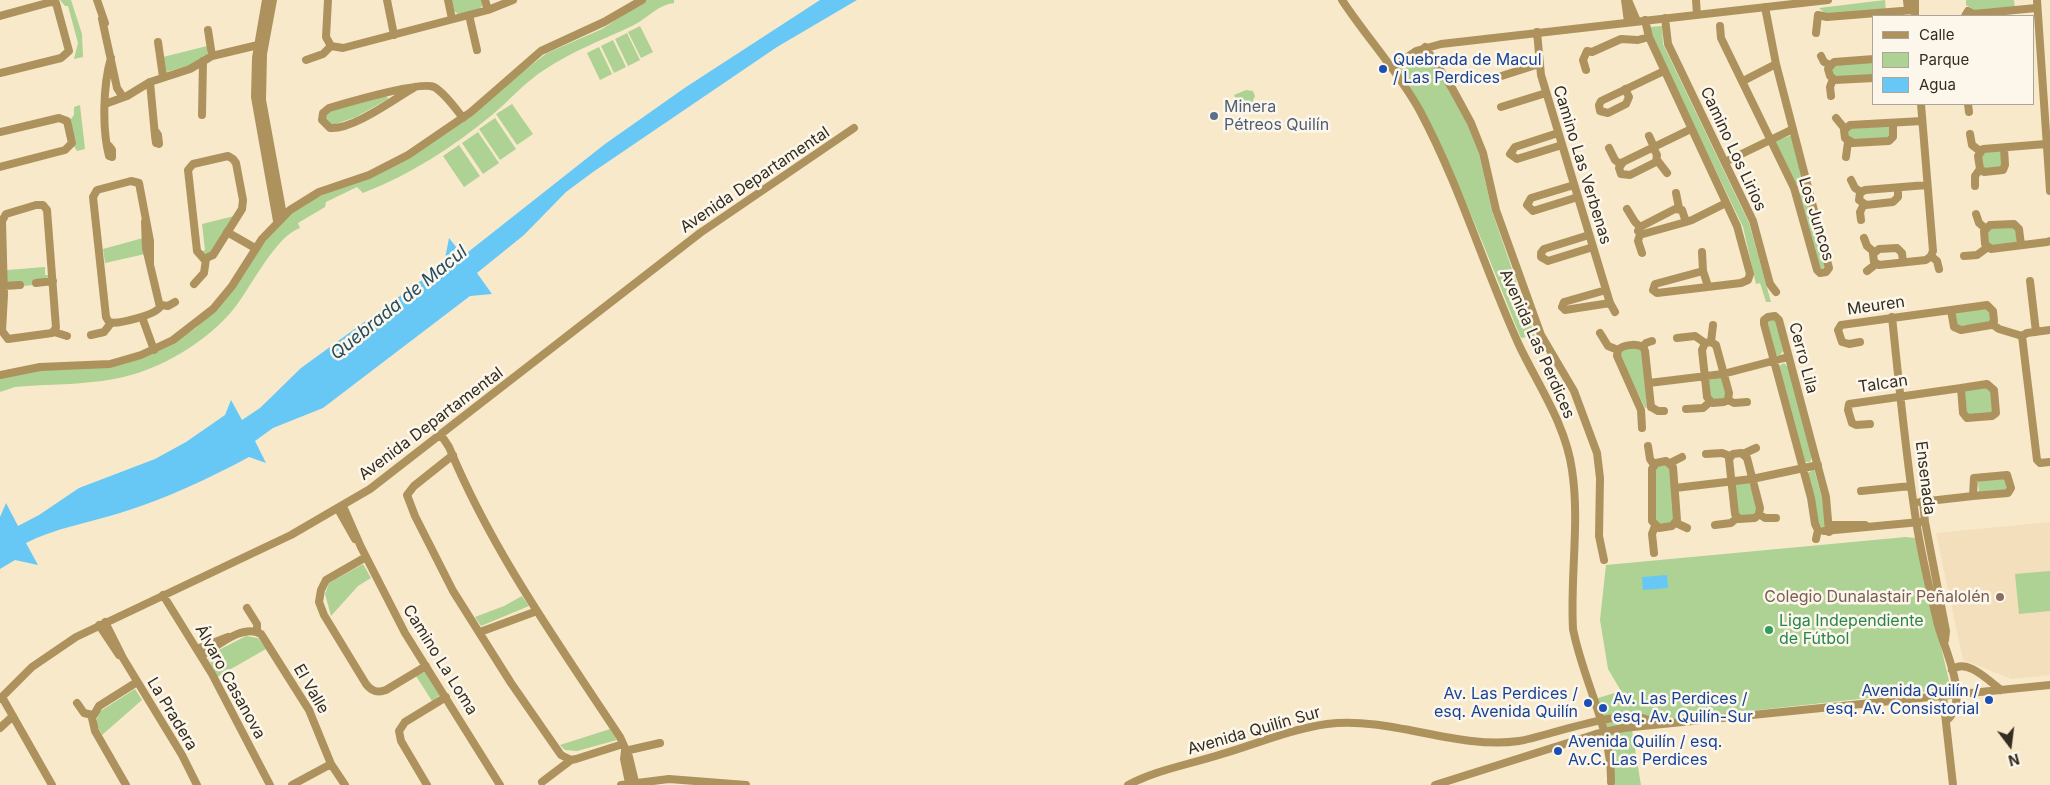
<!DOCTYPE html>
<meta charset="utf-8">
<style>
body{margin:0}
#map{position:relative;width:2050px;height:785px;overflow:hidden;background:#f8e9cb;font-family:Inter,sans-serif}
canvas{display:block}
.legend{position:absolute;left:1872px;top:15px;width:162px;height:90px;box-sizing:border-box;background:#fdf7eb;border:1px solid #aca69a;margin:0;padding:6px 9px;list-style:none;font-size:15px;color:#322c21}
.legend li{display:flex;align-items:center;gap:10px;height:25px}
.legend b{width:25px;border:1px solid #aca69a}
.north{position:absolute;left:1985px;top:720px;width:50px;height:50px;-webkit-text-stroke:4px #fdf7eb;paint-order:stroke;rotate:165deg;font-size:14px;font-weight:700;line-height:20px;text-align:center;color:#322c21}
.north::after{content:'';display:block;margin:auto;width:18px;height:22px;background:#322c21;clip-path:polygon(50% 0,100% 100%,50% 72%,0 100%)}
</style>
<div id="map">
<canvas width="2050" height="785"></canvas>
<ul class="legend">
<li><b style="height:6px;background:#ad925d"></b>Calle</li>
<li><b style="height:14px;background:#add293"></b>Parque</li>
<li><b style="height:14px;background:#67c8f6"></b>Agua</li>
</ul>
<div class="north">N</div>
</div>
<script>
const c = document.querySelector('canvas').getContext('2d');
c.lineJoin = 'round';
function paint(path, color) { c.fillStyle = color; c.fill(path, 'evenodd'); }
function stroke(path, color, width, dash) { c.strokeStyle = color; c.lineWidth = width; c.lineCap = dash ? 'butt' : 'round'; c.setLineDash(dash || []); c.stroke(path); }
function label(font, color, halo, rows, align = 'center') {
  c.font = font + ' Inter,sans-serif'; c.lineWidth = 5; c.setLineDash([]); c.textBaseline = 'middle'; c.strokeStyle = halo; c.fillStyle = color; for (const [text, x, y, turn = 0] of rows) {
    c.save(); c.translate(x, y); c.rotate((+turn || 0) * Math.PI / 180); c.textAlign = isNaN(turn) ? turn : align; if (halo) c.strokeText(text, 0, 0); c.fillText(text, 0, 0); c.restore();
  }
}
paint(new Path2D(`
 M2050,522V675L2012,679L1963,660L1936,533Z`), '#f3dfbb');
paint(new Path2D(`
 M60,0H71L82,34L83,57L74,59L78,43L68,6H65Z
 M451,0H482L483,5L479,9L458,14L454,11Z
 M646,0H674V3C657,5 647,19 632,26C602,40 571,52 544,70C525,82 509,101 492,115C453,147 410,175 363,193L357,187L326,202L325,207L298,223L300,228C276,236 252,285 236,306C208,342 159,371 114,379C82,385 48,384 15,387L0,392V378L38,370L111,367L147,356L170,345L196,328L221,303L245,273L259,248L293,211L313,199L408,159L547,53L602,29Z
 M1885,0L1886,10L1827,15L1819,8Z
 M1966,0H2014L2015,8L1976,11L1966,5Z
 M640,26L653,52L641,58L628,32Z
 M1662,26L1663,44L1749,223L1771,302H1766L1760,283L1756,284L1743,227L1650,34L1649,27Z
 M627,33L640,60L628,66L615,39Z
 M613,40L626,67L614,73L601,46Z
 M207,46V55L194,64L166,72L163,57Z
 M599,47L612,74L600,80L587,53Z
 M1424,54L1449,89L1468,125L1479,154L1492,211L1535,336L1521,338C1484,247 1450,153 1398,69Z
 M1874,61V76L1837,79L1831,75L1833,65Z
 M1246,90L1253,91L1255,96L1252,103L1242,114L1234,95Z
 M387,96L388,99L356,117L333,125L326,122L325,114L328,111Z
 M512,104L533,134L517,145L496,114Z
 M80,105L85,149L77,151L74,146L76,142L70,120L74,115V107Z
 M495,118L516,149L500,160L479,129Z
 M1888,126L1891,131L1888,139L1848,140V129Z
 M478,132L499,163L483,174L462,143Z
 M1792,135L1805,182L1795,184L1775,141Z
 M459,145L480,176L464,187L443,156Z
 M2000,150L2002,152V167L1986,170L1981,168L1982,152Z
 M1805,192L1826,267L1819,269L1799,193Z
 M234,216L212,252L207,256L201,252L205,250L202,224Z
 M2015,227L2017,241L2015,243L1989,246L1986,234L1989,228Z
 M143,238L145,254L105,263L103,249Z
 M45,267V275H49L50,279L33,281V285L24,286L23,282L7,283V270Z
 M1989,309L1992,318L1987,324L1957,326L1954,314L1958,310Z
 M1769,319L1776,320L1783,351L1780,355H1776L1767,320Z
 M1637,347L1642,349L1647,407L1645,408L1619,353L1621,350Z
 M1784,363L1788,367L1812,457L1810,462H1805L1779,366Z
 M1721,378L1726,397L1716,401L1710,397L1709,380Z
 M1986,387L1991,390L1994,413L1967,416L1965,390Z
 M1664,463L1670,467L1674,522L1660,525L1656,523L1654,469Z
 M1814,469L1825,508V526L1823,528L1818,524L1816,507L1808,473Z
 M2006,478L2007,489L1979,492L1978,481Z
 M1749,483L1758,510L1755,515L1739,516L1734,487L1736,484Z
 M1906,537L1915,538L1951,689L1631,724L1641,785H1613L1595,699L1621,691L1608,669L1600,620L1606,565Z
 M363,564L371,578L358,586L331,616L325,594L329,583Z
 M2050,571V611L2019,614L2015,574Z
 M522,596L529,606L481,626L475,617L504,606Z
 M246,636L258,638L266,649L217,677L207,656Z
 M424,672H427L440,695L432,701L416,676Z
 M135,689L142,700L102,735L96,723L99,712Z
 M610,729L617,740L577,751L565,750L560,745Z`), '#add293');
paint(new Path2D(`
 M820,0H857L777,47L593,172L566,192L524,235L477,273L492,294L470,296L323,408L273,428L255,441L266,463L249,457C208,479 165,499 120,513C88,523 55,528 26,543L38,565L15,560L0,569V517L6,503L18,526L39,515L79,488L155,459L186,442L225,415L231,400L242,420L260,408L301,368L444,264L449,238L463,256L605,144L686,87Z
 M1667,575L1668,588L1643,590L1642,577Z`), '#67c8f6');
stroke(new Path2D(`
 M97,0L105,23
 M266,0L256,58L255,97L277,221
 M273,0L263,54L262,100L283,215
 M328,0L326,37L331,46
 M387,0L394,35
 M448,0L452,19
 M485,0L488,10
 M1342,0C1367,38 1398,71 1420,111C1460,186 1484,268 1519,345C1538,385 1566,425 1572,470C1580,522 1570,576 1573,629C1583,681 1612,729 1611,782
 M1625,0L1628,22
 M1628,0L1637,21
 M1696,0L1697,15
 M1907,0L1908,10
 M2037,0L2050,191
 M469,15L477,50
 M0,16L51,2L56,3L69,51L61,58L0,73
 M1915,16V0
 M1965,16L1968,11L1974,14L2036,8
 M1665,18L1668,44L1753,221L1770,284L1776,292
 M102,19L117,88L123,97
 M1645,20L1649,37L1737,226L1750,274L1748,280L1741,283L1657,293L1653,290L1655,284L1703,271L1708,286
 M1720,26L1721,38L1794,188L1817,270L1820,273L1826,272L1829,268L1776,64L1765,7
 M208,30L212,56
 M1537,32L1541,75L1610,303L1615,312
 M1816,33L1818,15L1827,17L1914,10
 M158,42L163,77
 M331,46L343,48L488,10L513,0
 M1425,47L1452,88L1471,123L1483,153L1496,210L1541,335L1574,391L1597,453L1600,478L1599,536L1604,560
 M1821,56L1824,62L1830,65
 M1874,59L1834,62L1828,69L1830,76L1835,80L1874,78
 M306,60L323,54L331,46
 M1393,67L1416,51L1441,44L1828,0
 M1586,70L1583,60L1587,51L1592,52L1621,39L1638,40L1649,37
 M1489,80L1539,64
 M1743,81L1776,64
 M150,82L155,136L156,143L159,144L158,135L156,132
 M415,87C394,99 353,130 330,128L322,120L323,113L329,108C346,103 421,81 434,87C445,93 455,108 463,118
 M1625,89L1629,97L1626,104L1608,113L1600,111L1599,105L1601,101L1664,71
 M1831,96L1830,87L1833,79
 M105,104L127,96L150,82L190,69L212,56L258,45
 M1921,104L1933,251L1931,256
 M1968,104L1969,112
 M1501,107L1546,93
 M202,115L203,61
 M1836,118L1845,129
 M1893,123V137L1889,141L1853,143L1845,138L1844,130L1850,125L1922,121
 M0,132L59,118L67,121L72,143L65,150L0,167
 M1558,133L1515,147L1510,154L1517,159L1562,145
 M1970,134L1972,145L1980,151
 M1649,136L1654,147
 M109,146L112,150V157L109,156C102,129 103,85 111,58
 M1653,147L1657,155L1656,162L1630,175L1621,174L1619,168L1623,162L1691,129
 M1609,148L1615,160L1620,164
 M2004,148L2005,165L2003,170L1984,172L1980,169L1978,156L1983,149L2046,144
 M228,156L233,159L236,163L243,200L242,209L213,255L204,259L197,251L188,170L193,164Z
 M1846,157L1848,142
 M1657,160L1667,173
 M1725,162L1793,129
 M1851,180L1855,188L1861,192
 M1574,185L1531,198L1527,205L1533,211L1578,197
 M1975,186V176L1980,169
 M1898,188V197L1893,202L1866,205L1859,200L1860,193L1865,190L1927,185
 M1676,193L1679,208
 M36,205H43L47,210L56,328L52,333L8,339L2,331L4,295L2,221L6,214Z
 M1627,209L1635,222L1640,227
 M1976,214L1979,223L1985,228
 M1861,220L1860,212L1864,204
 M145,222L146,248L160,307C155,315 117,325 109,322L106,317L93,197L97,190L131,181L139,183L150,241V264
 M1686,222L1682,210L1675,209L1640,227L1638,231L1643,234L1686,222L1692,220L1726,203
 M227,232L255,248
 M1640,234L1638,241L1642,253
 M1589,235L1544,249L1541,253V257L1548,261L1593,247
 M1864,238L1867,246L1874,252
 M2021,245L2019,229L2014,224L1990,225L1984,231L1985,244L1991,249L2047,242L2050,241
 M1702,252L1703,271
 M1931,256L1937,261L1939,269
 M1964,256L1977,255L1988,247
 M1903,262L1902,253L1897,248L1879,249L1873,254L1874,262L1879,265L1926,260L1931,256
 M1867,271L1876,264
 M2030,281L2036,332
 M36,283L53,281
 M194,284L204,273L206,259
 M4,286L20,285
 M1606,290L1564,302L1562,307L1565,310L1610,303
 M161,305L168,306L175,302
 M1987,305L1993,311L1994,321L1991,325L1961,330L1954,327L1951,310Z
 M142,317L154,350
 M1892,317C1899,383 1905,448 1915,514C1920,550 1929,586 1937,621C1943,648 1972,700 1946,721
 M1992,324L1999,329L2022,336
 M54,332L67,336
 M1600,333L1608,346L1618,350
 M91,335L104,332L111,323
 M2022,336L2037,460L2040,463L2050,462
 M2022,336L2027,333L2050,330
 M1677,338L1695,336L1705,343L1711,342L1716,345L1729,393L1728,400L1724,402L1712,403L1707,397L1702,350L1705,343
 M1711,342L1713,325
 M1860,342L1849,344L1842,342L1838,330L1841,325L1951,310
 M1643,347L1645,351L1651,407
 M1643,347L1646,343L1652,341
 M1618,350L1617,356L1641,410L1642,428
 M1618,350C1623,345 1636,343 1643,347
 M0,375L40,367L110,364L141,355L173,340L213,309L232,286L262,239L290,210L319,192L369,175L408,155L471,112L541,51L604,22L642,0
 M1649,383L1723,374L1788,357
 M1987,384L1994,390L1996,413L1992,416L1967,418L1963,413L1961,388Z
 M1728,400L1734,403L1747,402
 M1651,407L1658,411H1664
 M1686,409L1703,408L1710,402
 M1870,424L1856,425L1852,423L1848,410L1849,404L1961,388
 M441,435L449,447C492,551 558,643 620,737L629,757L635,782
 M1648,446L1650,459L1654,465
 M1741,453L1747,458L1760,508L1759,514L1755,518L1739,519L1735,514L1729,459L1733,454Z
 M1706,454L1722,453L1730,456
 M1743,454L1756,448
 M453,455L414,486L407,495L415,516L453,591L511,683L561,755L571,760L576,759L623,744
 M1666,461L1673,467L1677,520L1672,526L1659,528L1652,521V469L1656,463Z
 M1670,463L1682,457
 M2007,475L2011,488L2008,493L1973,496L1974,478Z
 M1675,488L1752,479L1818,465
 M1861,491L1911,486
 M1923,501L1925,522L1946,631L1945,640
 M1920,502L1973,496
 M343,506L361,547L405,633L500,785
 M338,509L355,539
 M1759,514L1765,518H1776
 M1676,523L1687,528
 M1715,525L1731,523L1737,518
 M1830,525H1865
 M1824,531L1920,522
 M1816,539L1818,530L1815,524L1811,498L1764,324V320L1768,317L1775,316L1779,320L1826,497L1829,532
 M1654,553L1652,534L1655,526
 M366,557L326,580L321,590L319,602L324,615L366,684C372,692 378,693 386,690L426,666
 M163,595L212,674L270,785
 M247,608L257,624V632
 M105,622L123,658L182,755L197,785
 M99,625L119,655
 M480,632L537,611
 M197,649L228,637
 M201,656C217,647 242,623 261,634L309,710L331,764L345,785
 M1952,670C1966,657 1989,681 2001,690
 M1943,696L1953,785
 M2,697L52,785
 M0,699L32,667L76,637L291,535L370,489L700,233L854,128
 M77,703L84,713L92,715
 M0,728L13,716
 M625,751L660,743
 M625,751L624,759L629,783
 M542,782L571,760
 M126,785L95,731L92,718L99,706L137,682
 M292,785L331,764
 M427,785L401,741L399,731L405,722L446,697
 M621,785L669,779L746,785
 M1128,785C1156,770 1191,764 1222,754C1256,744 1291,729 1327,724C1391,716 1457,750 1519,741C1547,737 1634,702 1653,724
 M1435,785L1596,734L1623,728L2050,685`), '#ad925d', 8);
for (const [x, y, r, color] of [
 [1383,69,5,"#1a4fb4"],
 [1214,116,5,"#5c6f8a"],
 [2000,597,5,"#8d6e63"],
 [1769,630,5,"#2e9e5b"],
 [1989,700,5,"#1a4fb4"],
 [1588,703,5,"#1a4fb4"],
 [1603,708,5,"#1a4fb4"],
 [1558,751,5,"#1a4fb4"]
]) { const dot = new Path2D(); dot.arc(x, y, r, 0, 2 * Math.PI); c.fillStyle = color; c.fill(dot); stroke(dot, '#fdf7eb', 2); }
label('16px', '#164399', '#fdf7eb', [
 ["Quebrada de Macul",1393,60],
 ["/ Las Perdices",1393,78],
 ["Avenida Quilín /",1979,691,"right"],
 ["esq. Av. Consistorial",1979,709,"right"],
 ["Av. Las Perdices /",1578,694,"right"],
 ["esq. Avenida Quilín",1578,712,"right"],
 ["Av. Las Perdices /",1613,699],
 ["esq. Av. Quilín-Sur",1613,717],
 ["Avenida Quilín / esq.",1568,742],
 ["Av.C. Las Perdices",1568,760]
], 'left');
label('16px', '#4e5e75', '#fdf7eb', [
 ["Minera",1224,107],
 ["Pétreos Quilín",1224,125]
], 'left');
label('16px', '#322c21', '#fdf7eb', [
 ["Camino Los Lirios",1733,149,65],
 ["Camino Las Verbenas",1582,165,73],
 ["Avenida Departamental",755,180,-34],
 ["Los Juncos",1816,219,73],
 ["Meuren",1876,306,-8],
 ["Avenida Las Perdices",1537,344,66],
 ["Cerro Lila",1803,358,75],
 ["Talcan",1883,384,-8],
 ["Avenida Departamental",431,424,-37],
 ["Ensenada",1925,478,83],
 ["Camino La Loma",440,660,58],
 ["Álvaro Casanova",230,682,61],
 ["El Valle",311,689,60],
 ["La Pradera",172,714,59],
 ["Avenida Quilín Sur",1254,731,-16]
]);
label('16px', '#785e54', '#fdf7eb', [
 ["Colegio Dunalastair Peñalolén",1990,597]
], 'right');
label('16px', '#27864d', '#fdf7eb', [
 ["Liga Independiente",1779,621],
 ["de Fútbol",1779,639]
], 'left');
label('italic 18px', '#244d61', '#fdf7eb', [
 ["Quebrada de Macul",399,303,-39]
]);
</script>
